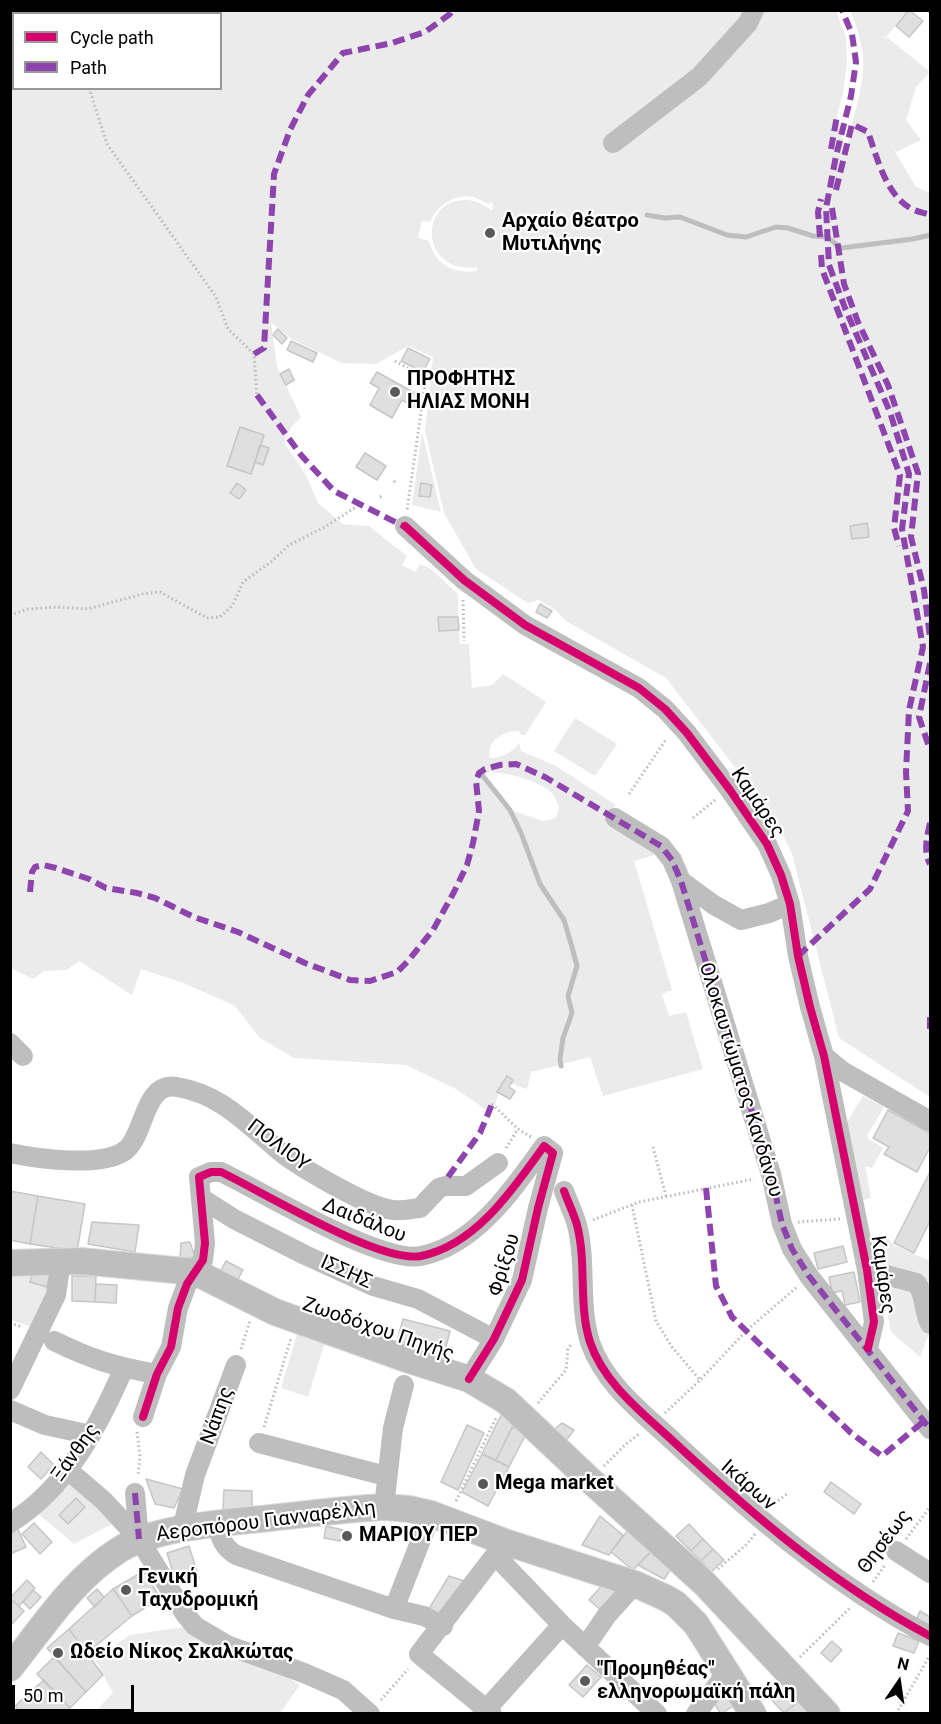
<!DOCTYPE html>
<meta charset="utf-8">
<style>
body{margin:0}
#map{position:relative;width:941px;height:1724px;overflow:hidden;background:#fff;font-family:Roboto,sans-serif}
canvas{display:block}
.frame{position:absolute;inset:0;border:12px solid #000;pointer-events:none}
.legend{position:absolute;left:12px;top:12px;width:210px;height:78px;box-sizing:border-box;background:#fff;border:2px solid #999;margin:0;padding:8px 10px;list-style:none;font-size:18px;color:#000}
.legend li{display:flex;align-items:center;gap:12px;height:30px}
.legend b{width:30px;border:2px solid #999}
.north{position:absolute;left:869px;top:1652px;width:60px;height:60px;-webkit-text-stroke:4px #fff;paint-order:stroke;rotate:13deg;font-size:16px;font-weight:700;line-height:24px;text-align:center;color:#000}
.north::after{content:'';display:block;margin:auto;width:21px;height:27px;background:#000;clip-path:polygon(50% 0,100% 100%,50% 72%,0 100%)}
.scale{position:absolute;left:12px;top:1685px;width:122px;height:27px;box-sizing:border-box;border:3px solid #000;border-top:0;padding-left:8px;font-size:18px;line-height:21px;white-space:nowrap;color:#000;-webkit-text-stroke:4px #fff;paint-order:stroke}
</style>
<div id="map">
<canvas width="941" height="1724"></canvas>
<div class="frame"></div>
<ul class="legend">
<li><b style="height:8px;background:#d6006c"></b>Cycle path</li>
<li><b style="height:8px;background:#8e44ad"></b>Path</li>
</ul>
<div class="north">N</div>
<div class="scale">50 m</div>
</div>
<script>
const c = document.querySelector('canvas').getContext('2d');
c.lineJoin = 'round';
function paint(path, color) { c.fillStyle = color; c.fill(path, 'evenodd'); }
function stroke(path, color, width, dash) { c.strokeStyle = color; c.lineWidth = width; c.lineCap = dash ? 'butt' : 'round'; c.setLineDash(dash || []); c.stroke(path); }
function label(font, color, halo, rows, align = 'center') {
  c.font = font + ' Roboto,sans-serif'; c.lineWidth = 4.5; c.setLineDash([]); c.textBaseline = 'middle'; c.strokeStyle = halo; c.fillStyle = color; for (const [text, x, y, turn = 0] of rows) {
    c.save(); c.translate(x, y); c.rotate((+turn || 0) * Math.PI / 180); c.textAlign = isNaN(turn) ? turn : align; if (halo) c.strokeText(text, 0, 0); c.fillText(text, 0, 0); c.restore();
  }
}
paint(new Path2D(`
 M10,11H836L846,37L847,63L843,93L837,116L846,152C849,140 850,128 854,116C866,72 868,53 850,11H908L885,38L881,36L885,39L887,37L930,72L916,87L906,120L921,140L896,152L888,140L916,187L930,193V1097L839,1038L792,854L775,819L666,678L566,621L555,610L539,600L528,603L476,569L444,513L425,431L433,357L408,346L376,364L342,363L291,339L271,322L277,367L301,417L292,426L284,442L306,475L318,503L343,524L369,526L407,556L402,565L415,572L420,564L431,569L458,594V617H438L439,631L459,630L460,644H469L472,688L492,685L503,674L546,702L525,735H521L519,731C504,730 485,742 490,758C500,759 513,752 519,743L521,751L556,766L616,805L605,824L658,854L634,861L672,990L662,994L669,1016L686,1012L703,1069L603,1096L590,1057L531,1072L527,1089L509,1083L501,1085L492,1114L456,1089L406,1065L294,1058L260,1038L235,1006L184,983L141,969L132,995L79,961L67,970L44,971L33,979L11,968ZM14,14H220V88H14ZM465,196L474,197L489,204L490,202L493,204L492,210C484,206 476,200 466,200C418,199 420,275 477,267V271C453,274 436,265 429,241L418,238L422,221L430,222C437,206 448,199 465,196ZM489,772C506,772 541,781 553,794C555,797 557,803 559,807L556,818L543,821L510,810L485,780L483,776Z
 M422,432L441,512L412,505Z
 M575,718L617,744L595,776L554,751Z
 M863,1096L884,1107L868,1134V1139L883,1148L872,1168L865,1166L871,1198L863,1200L847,1122Z
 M888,1238L893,1245L930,1261V1285L876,1264L872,1240Z
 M59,1265L35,1328L11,1320V1266Z
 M880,1276L908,1285L930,1331L920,1357L891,1332Z
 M300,1324L327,1335L308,1397L281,1388Z
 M69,1479L120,1520L74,1544L36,1512Z
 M184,1627L282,1674L300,1685L280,1713H96L100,1706L113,1693L95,1659L130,1635Z`), '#ebebeb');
stroke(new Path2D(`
 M930,10V11
 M647,215L664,218L680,217L727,235L746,237L776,227L788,228L813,236L827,237L841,248L913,239L930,235
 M483,776L510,810L521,833L540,884L564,920L572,947L577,966L568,996L572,1013L563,1038L560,1059L561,1066`), '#bebebe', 5);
const building = new Path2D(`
 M909,10L923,21L909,37L896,26Z
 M278,329L287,338L282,344L273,335Z
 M291,341L317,353L313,362L287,350Z
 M408,348L430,359L423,372L401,361Z
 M289,369L294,380L286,385L280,374Z
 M377,372L420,396L414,407L402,400L392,418L370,405L379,388L370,383Z
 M240,427L264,435L251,474L227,466Z
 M260,445L269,448L263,465L255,462Z
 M365,453L386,466L377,480L356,467Z
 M237,483L246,490L239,499L230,493Z
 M421,483L432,485L430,497L419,496Z
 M867,523L869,537L852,539L850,526Z
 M540,604L552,611L547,618L536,612Z
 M438,617H458L459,630L439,631Z
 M507,1076L513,1080L509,1087L515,1091L510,1099L497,1092Z
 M888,1110L930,1133V1147L917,1172L884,1154L889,1147L873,1138Z
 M930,1172V1221L914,1253L894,1243Z
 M10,1191L38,1196L30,1244L10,1240Z
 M38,1196L85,1204L77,1251L30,1244Z
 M92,1222L139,1225L135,1252L88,1244Z
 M190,1242L195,1257L180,1259L181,1243Z
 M843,1246L847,1262L818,1269L814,1253Z
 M226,1261L243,1270L237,1281L220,1272Z
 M34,1270L50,1275L47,1287L30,1282Z
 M854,1272L860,1302L845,1305L842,1291L832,1293L829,1277Z
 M72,1276H96L95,1302L72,1301Z
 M96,1284L117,1285L116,1303L95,1302Z
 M403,1319L450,1331L444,1354L397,1341Z
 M502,1413L516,1420L496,1460L482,1454Z
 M562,1423L574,1430L563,1445L550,1433Z
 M467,1425L484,1433L458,1490L441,1482Z
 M512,1427L526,1434L509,1467L496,1460Z
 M41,1452L54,1465L41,1479L28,1467Z
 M482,1454L509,1467L488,1506L462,1492Z
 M146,1479L183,1489L174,1508L155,1504Z
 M831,1482L861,1504L854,1514L824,1492Z
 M224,1490L252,1491V1510L223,1509Z
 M76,1498L85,1507L68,1524L59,1515Z
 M600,1516L623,1535L609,1555L582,1545Z
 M34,1523L52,1542L40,1554L22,1534Z
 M689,1524L703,1539L691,1551L676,1536Z
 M632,1525L654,1548L633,1570L611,1552Z
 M326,1526L343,1530L340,1541L324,1538Z
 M17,1527L26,1547L10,1554V1530Z
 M703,1539L713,1549L701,1561L691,1551Z
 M189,1546L199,1578L177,1585L167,1553Z
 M657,1546L675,1563L664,1579L638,1565Z
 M713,1549L724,1560L711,1572L701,1561Z
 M144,1571L160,1598L132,1616L113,1589Z
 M449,1576L471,1583L441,1621L427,1612Z
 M27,1580L35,1588L19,1606L10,1598Z
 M606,1581L619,1591L602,1611L589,1600Z
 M97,1589L104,1597L95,1607L87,1598Z
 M113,1589L132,1616L87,1653L69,1629Z
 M33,1590L41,1597L30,1609L23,1602Z
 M10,1598L24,1611L10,1626Z
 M920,1611L930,1617V1629L915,1622Z
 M69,1629L103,1675L86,1692L47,1648Z
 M898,1633L919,1641L914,1653L893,1646Z
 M832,1641L842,1650L831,1662L821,1653Z
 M54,1657L86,1692L70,1708L37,1674Z
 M587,1665L601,1677L583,1697L569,1685Z
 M44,1680L70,1708L64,1714H23L15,1706Z
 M782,1683L799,1701L784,1713L766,1694Z
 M728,1693L736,1704L721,1714L714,1703Z
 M799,1701L813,1714H783L784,1713Z`);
paint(building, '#dfdfdf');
stroke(building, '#c6c6c6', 1.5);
const major = new Path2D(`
 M10,1263L81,1261L195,1272L275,1312L409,1360L469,1379L506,1401L590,1480L704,1583L827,1714
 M10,1668C43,1627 73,1579 119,1550C157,1526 225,1523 270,1518C308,1514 346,1509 384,1507L409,1509L431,1514L505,1542L635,1584L666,1598L676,1604L696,1624L753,1714`);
stroke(major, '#dbdbdb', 28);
stroke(new Path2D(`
 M67,10L68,14
 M89,88L107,144L216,297L228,329L254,354L257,395
 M395,361L426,378L407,510
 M394,481L396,484
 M380,497L383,496
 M463,600L464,641
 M10,615L28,609L58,607L88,609L142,594L160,592L207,618L220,617L233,605L243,582L271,562L289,545L325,527L359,505
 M629,794L667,738
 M693,818L715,800
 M492,1104L518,1129
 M653,1147L666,1196
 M506,1148L518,1129L531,1137
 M632,1205L656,1321L672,1347L700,1380
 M593,1220L639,1202L754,1179
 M798,1222L840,1219
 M10,1323L23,1327
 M241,1349L250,1321
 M538,1403L566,1370L568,1349L572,1343
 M665,1413L700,1380L746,1331L797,1287
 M264,1427L291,1338
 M137,1432L140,1456L138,1476
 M604,1466L626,1444L639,1434
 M456,1501L496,1418
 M771,1506L787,1494
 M906,1539L930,1507
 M718,1569L747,1544L755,1534
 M873,1582L885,1565
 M800,1657L851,1607
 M381,1700L408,1669
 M896,1714L930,1655`), '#b9b9b9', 3, [1.5, 3]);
stroke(new Path2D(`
 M613,143L699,77L748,23L754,10
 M405,526L464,580L525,625L639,688L665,709L687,733L730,790L767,844L781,875L790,904L798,956L810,1007L824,1056L867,1270L874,1322L868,1348
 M615,818L661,846L672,860L681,881L771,1174L782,1224L792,1249L809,1276L930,1429
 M681,881L714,905L741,920L769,913L790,904
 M10,1043L23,1056
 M824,1056L842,1071L930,1121
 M10,1153C38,1159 99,1167 123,1152C146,1138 142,1081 177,1087C220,1094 245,1122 276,1148C295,1165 369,1208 393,1210C402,1211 411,1209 420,1208L439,1188L445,1186H466L498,1163
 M564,1191C568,1202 574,1214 577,1225C587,1263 578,1304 590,1342C604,1384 643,1413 674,1442C753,1515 834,1585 930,1636
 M201,1198L234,1219L305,1255L373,1286L418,1299L494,1339
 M867,1270L916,1283C926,1294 923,1311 930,1324
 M54,1341C91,1359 115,1367 157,1374
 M10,1390L56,1295L61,1261
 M10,1410L45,1425L91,1435
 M143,1417L157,1374L171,1347L178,1308L187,1284L203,1260L205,1243L199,1177L211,1172H221C263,1192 380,1264 421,1256C476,1245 514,1188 544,1146L553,1153L538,1208L522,1280L494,1339L469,1379
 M259,1443L386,1476
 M68,1470L104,1501L139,1539L185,1614L195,1626L229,1646L304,1673L343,1690L370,1714
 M135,1493L139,1539
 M384,1507L393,1428L404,1385
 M10,1523C67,1488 98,1427 124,1368
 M217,1524C221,1539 223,1547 236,1555L394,1609L424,1616L443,1626
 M182,1530L195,1475L236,1365
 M896,1551L930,1573
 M496,1556L562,1625L657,1714
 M394,1609L431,1514
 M585,1647L607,1615L635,1584
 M482,1714L562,1625
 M492,1714L419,1654L505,1542
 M696,1714L727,1672`), '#bebebe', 20);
stroke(major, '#bebebe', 26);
stroke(new Path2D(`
 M831,149L837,116
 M836,190L852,124L868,132C877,157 886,196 912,209C918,212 925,213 930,215
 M832,208L844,284L858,322L888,385L918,473L911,537L924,590L930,637
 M820,237L818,212L821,199
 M821,255L822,269L900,475L894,528L899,546
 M254,354L264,348L274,174L290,130L308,95L343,53L392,43L425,32L450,14L452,10
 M257,395L301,455L334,491L409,529
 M930,663L919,717L930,750
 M930,823C927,837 923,851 930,864
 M30,892L32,872L35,867L43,865L56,868L89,879L106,888L137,893L155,898L194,917L238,932L305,963L350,980L370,981L397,972L408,961L433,930L454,892L467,865L473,843L479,811L476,781L479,773L485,769L500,765L516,764L545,777L661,846L672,860L681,881L771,1174L782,1224L792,1249L809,1276L930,1429
 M798,956L870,889L908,811L906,772L909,710L923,647L902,529L909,474L890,412L845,308L829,265L826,208L836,156L851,96L856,62L852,34L842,10
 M930,1017V1034
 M448,1177L480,1133L492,1104
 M706,1188L716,1286L732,1317L851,1433L882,1456L924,1421
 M135,1493L139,1539`), '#8e44ad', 6, [12, 6]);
stroke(new Path2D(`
 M405,526L464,580L525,625L639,688L665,709L687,733L730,790L767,844L781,875L790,904L798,956L810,1007L824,1056L867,1270L874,1322L868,1348
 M564,1191C568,1202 574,1214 577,1225C587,1263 578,1304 590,1342C604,1384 643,1413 674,1442C753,1515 834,1585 930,1636
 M143,1417L157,1374L171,1347L178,1308L187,1284L203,1260L205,1243L199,1177L211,1172H221C263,1192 380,1264 421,1256C476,1245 514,1188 544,1146L553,1153L538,1208L522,1280L494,1339L469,1379`), '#d6006c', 8);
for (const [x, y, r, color] of [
 [490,233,6,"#595959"],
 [395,392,6,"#595959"],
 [483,1484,6,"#595959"],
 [347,1536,6,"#595959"],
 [126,1590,6,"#595959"],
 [58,1653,6,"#595959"],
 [585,1681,6,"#595959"]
]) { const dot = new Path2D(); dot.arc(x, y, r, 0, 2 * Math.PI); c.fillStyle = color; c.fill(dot); stroke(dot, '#fff', 2); }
label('bold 20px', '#000', '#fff', [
 ["Αρχαίο θέατρο",502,222],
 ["Μυτιλήνης",502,245],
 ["ΠΡΟΦΗΤΗΣ",407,380],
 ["ΗΛΙΑΣ MONH",407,403],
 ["Mega market",495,1484],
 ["ΜΑΡΙΟΥ ΠΕΡ",359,1536],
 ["Γενική",138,1578],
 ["Ταχυδρομική",138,1601],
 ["Ωδείο Νίκος Σκαλκώτας",70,1653],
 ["\"Προμηθέας\"",597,1670],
 ["ελληνορωμαϊκή πάλη",597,1693]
], 'left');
label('20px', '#000', '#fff', [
 ["Καμάρες",757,803,56],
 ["Ολοκαυτώματος Κανδάνου",740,1080,73],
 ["ΠΟΛΙΟΥ",278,1146,37],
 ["Δαιδάλου",364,1221,22],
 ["Φρίξου",505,1265,-73],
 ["ΙΣΣΗΣ",346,1273,24],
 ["Καμάρες",882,1275,82],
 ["Ζωοδόχου Πηγής",378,1330,19],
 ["Νάπης",218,1416,-70],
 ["Ξάνθης",76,1453,-54],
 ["Ικάρων",748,1486,41],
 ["Αεροπόρου Γιανναρέλλη",266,1522,-7],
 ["Θησέως",885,1542,-53]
]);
</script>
